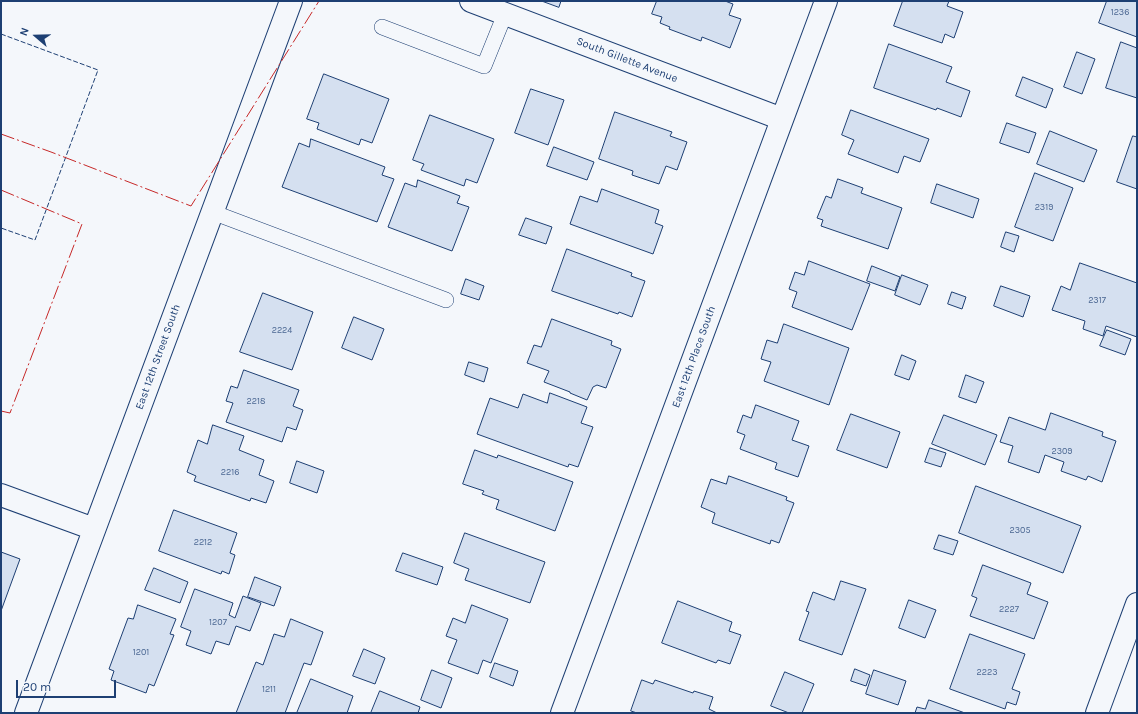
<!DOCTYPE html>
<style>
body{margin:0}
#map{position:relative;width:1138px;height:714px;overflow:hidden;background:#f4f7fb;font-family:Karla,sans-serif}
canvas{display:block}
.frame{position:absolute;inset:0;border:2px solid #1d3f73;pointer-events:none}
.north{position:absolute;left:16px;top:16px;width:40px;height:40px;-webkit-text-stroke:3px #f4f7fb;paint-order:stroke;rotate:290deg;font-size:11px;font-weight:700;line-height:16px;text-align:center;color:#1d3f73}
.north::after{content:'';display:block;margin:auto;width:14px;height:18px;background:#1d3f73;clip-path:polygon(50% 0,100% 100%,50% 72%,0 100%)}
.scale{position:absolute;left:16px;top:680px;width:100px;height:18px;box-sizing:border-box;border:2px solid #1d3f73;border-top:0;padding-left:5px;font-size:12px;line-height:14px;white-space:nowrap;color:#1d3f73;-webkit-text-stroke:3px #f4f7fb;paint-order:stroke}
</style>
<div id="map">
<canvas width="1138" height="714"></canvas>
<div class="frame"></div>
<div class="north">N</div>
<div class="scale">20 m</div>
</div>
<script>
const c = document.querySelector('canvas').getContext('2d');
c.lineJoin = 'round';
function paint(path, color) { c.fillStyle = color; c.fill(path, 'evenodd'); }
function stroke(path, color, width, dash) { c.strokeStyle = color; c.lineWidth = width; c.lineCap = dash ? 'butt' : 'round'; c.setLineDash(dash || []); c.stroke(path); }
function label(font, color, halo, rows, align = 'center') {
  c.font = font + ' Karla,sans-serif'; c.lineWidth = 3; c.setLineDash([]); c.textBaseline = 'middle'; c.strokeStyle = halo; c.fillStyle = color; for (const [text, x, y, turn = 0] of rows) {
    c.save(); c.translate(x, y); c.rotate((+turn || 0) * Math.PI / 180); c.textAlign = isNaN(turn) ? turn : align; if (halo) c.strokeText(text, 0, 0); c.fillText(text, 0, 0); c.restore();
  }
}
const building = new Path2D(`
 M542,1H561L559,7Z
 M657,1H725L733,4L729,15L741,19L730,48L702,37L701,41L669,29L670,27L660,23L662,17L652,14Z
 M903,1H949L947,6L963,12L954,38L945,34L942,43L894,26Z
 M1107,1H1137V37L1099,23Z
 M1121,42L1137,48V98L1106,88Z
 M889,44L952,67L946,82L970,91L961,117L937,108L936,110L874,88Z
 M1077,52L1095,59L1082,94L1064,87Z
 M324,74L389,99L372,143L361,139L359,145L317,129L319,123L307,119Z
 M1023,77L1053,89L1046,108L1016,96Z
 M531,89L564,100L548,145L515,133Z
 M851,110L929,139L920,162L904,156L898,173L848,154L854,140L842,135Z
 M615,112L672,132L670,136L687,142L677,170L666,166L659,184L632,175L633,171L599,159Z
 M430,115L494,139L477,183L466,179L464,186L421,170L424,164L413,160Z
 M1007,123L1036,133L1029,153L1000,143Z
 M1050,131L1097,150L1084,182L1037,164Z
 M1133,136L1137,137V189L1117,182Z
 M311,139L385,167L382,175L394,179L377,222L282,187L299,143L309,147Z
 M554,147L594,162L587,180L547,166Z
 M1035,173L1073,188L1053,241L1015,227Z
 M838,179L863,188L861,193L902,208L888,249L821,226L823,220L817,218L826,196L831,198Z
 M418,180L460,196L457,203L469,207L452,251L388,227L405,183L416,187Z
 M937,184L979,199L973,218L931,203Z
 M602,189L659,210L655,223L663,226L653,254L570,224L580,196L597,202Z
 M526,218L552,227L546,244L519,235Z
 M1006,232L1019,236L1014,252L1001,247Z
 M567,249L632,273L631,276L645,281L632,317L619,312L618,314L552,291Z
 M809,261L870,284L852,330L792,307L797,292L789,289L795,272L804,275Z
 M1080,263L1137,283V337L1106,326L1103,336L1083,329L1085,321L1052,310L1061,286L1070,290Z
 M872,266L900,277L895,291L867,281Z
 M902,275L928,285L920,305L895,295Z
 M466,279L484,286L479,300L461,294Z
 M1001,286L1030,296L1023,317L994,306Z
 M952,292L966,297L962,309L948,304Z
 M263,293L313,312L292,370L240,352Z
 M354,317L384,329L372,360L342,348Z
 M552,319L612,341L611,345L621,349L606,388L597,385L593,387L587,400L570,393V392L544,382L549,371L527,363L534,345L541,347Z
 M784,324L849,348L829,405L764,381L771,362L761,359L767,340L777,343Z
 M1107,330L1131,339L1125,355L1100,346Z
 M902,355L916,361L909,380L895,375Z
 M469,362L488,368L484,382L465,375Z
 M244,370L299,390L293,406L303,410L296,430L287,427L282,442L226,422L233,403L226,401L231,386L237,388Z
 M966,375L984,382L976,403L959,397Z
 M550,393L587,407L581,423L593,427L578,467L569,464L568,467L477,434L490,398L518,408L523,394L547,403Z
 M756,405L799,421L792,440L809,446L798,477L775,469L777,463L740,449L745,435L737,432L743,415L751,418Z
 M1051,413L1103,432L1102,436L1116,441L1102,482L1088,476L1086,480L1061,471L1064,462L1045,455L1039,473L1008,462L1013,446L1000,442L1009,417L1045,430Z
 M851,414L900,432L887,468L837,450Z
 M944,415L997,435L985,465L932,444Z
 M213,425L244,436L239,450L264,460L259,475L274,481L266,503L251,498L250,501L194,481L196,476L187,472L198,440L207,444Z
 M930,448L946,453L941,467L925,462Z
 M475,450L497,458L498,455L573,482L555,531L496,509L499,500L482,494L484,491L463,484Z
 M297,461L324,471L317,493L290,483Z
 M729,476L787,497L786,500L794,503L779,543L771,540L770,544L712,523L715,513L701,507L711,479L726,484Z
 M976,486L1081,526L1063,573L959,533Z
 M174,510L237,533L230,553L235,555L229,574L222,571L221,574L159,551Z
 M465,533L545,562L530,603L465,580L469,569L454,563Z
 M939,535L958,541L953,555L934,549Z
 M1,552L20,559L1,611Z
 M403,553L443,567L437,585L396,571Z
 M983,565L1031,583L1027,594L1048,602L1034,639L970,616L977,598L972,596Z
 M154,568L188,582L180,603L145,590Z
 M255,577L281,587L274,606L248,597Z
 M841,581L866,589L842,655L799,640L809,612L806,611L813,592L834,600Z
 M195,589L233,603L229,615L235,618L243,596L261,603L250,631L236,626L229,645L216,641L211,654L186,645L191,631L181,627Z
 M909,600L936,610L925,638L899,628Z
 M678,601L732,622L729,631L741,635L730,664L718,660L716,663L662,643Z
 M138,605L176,619L170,634L174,635L154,686L149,684L146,693L111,680L114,671L109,669L128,618L133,619Z
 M472,605L508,619L491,663L483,660L478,674L448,663L457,640L446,636L453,618L465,623Z
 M291,619L323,632L311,665L304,663L285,713H236L256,662L263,665L274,634L284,637Z
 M970,634L1025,654L1012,689L1020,692L1016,705L1007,702L1005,709L950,689Z
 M364,649L385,658L375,684L353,676Z
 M495,663L518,671L513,686L490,677Z
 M855,669L870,675L866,686L851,681Z
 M432,670L452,678L441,708L421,700Z
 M874,670L906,681L898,705L866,694Z
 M785,672L814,684L802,713H789L771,706Z
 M311,679L353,696L347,713H297Z
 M642,680L653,684L655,680L693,693L694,691L713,697L709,709L717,713H637L631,711Z
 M380,691L420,707L418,713H371Z
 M929,700L965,713H915L917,707L925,709Z`);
paint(building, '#d5e0f0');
stroke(building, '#1d3f73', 1);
const service = new Path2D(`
 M382,27L484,66L505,14
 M212,212L446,300`);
const minor = new Path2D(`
 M471,1L782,119
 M1,495L94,529
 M26,713L291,1
 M562,713L826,1`);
const tertiary = new Path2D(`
 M1097,713L1137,604`);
stroke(service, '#1d3f73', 16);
stroke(minor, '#1d3f73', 24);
stroke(tertiary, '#1d3f73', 24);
stroke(service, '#f4f7fb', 15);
stroke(minor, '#f4f7fb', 22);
stroke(tertiary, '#f4f7fb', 22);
stroke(new Path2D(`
 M1,34L98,70L35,240L1,228`), '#1d3f73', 1, [5, 2]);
stroke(new Path2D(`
 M1,134L51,152L191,206L319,1
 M1,190L82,224L10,413L1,411`), '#c62828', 1, [14, 3, 2, 3]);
label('9px', '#4b6792', null, [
 ["1236",1120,12],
 ["2319",1044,207],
 ["2317",1097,300],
 ["2224",282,330],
 ["2218",256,401],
 ["2309",1062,451],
 ["2216",230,472],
 ["2305",1020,530],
 ["2212",203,542],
 ["2227",1009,609],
 ["1207",218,622],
 ["1201",141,652],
 ["2223",987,672],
 ["1211",269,689]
]);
label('11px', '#1d3f73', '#f4f7fb', [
 ["South Gillette Avenue",627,60,21],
 ["East 12th Street South",158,357,-70],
 ["East 12th Place South",694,357,-70]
]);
</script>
